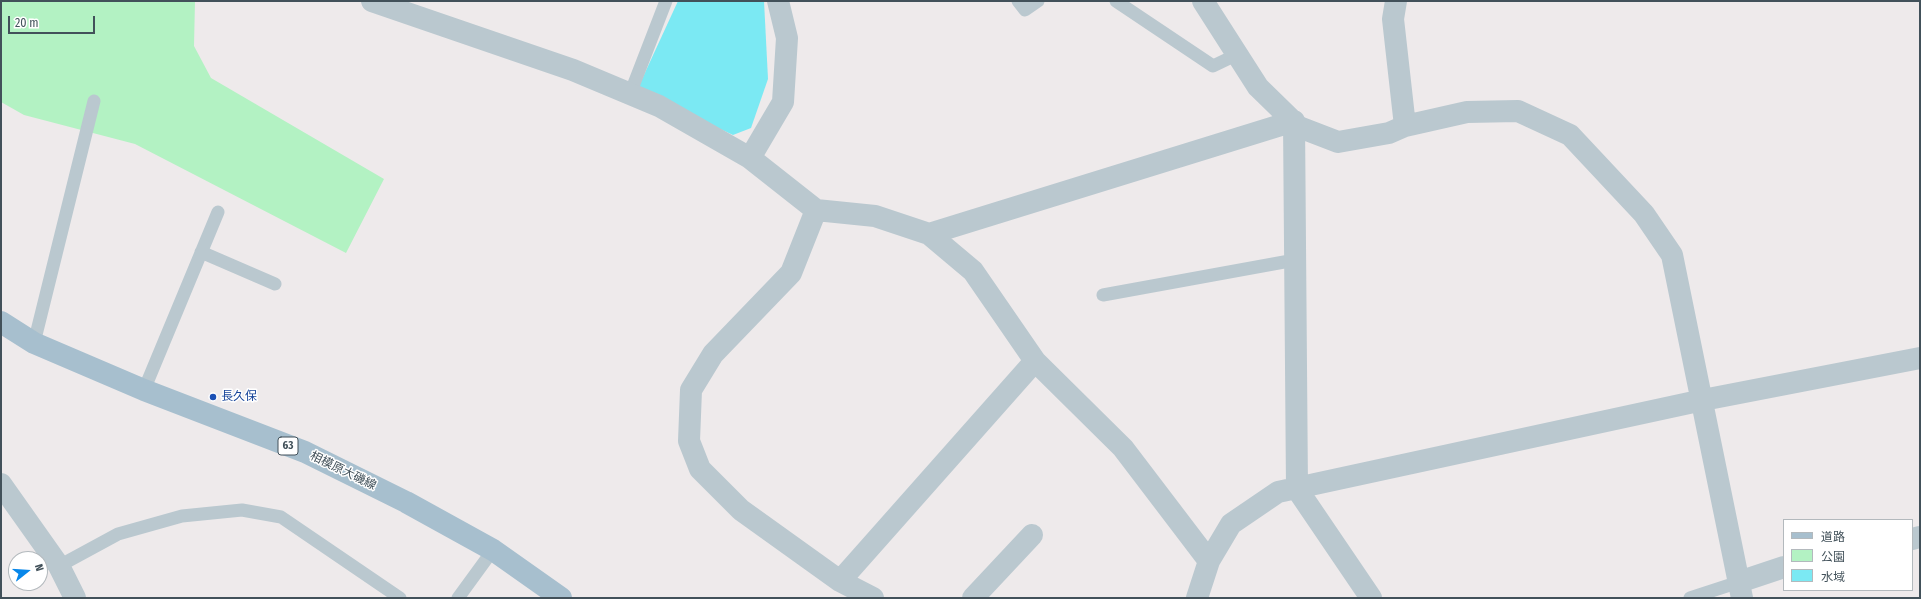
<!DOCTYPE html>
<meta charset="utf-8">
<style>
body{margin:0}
#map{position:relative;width:1921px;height:599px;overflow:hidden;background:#eeeaeb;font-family:"Fira Sans Condensed","Noto Sans JP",sans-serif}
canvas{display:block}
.frame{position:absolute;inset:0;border:2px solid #42515a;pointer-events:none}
.legend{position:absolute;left:1783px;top:519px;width:130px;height:72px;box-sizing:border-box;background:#fff;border:1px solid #b3b9bd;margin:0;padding:5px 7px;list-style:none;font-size:12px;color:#42515a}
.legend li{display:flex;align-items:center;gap:8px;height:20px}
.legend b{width:20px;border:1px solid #b3b9bd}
.north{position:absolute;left:8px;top:551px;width:40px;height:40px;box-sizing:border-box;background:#fff;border:1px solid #b3b9bd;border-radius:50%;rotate:73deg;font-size:11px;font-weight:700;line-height:16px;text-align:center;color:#42515a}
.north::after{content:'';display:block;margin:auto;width:14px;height:18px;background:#0887ea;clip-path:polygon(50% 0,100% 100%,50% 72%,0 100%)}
.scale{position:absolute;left:8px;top:16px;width:87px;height:18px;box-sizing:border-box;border:2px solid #42515a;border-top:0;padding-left:5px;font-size:12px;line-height:14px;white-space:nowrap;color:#42515a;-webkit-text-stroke:3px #fff;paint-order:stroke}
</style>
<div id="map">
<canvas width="1921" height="599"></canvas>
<div class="frame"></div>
<ul class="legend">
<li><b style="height:5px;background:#a7bfce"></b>道路</li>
<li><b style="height:11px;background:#b3f2c3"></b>公園</li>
<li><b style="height:11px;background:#7be9f3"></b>水域</li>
</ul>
<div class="north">N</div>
<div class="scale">20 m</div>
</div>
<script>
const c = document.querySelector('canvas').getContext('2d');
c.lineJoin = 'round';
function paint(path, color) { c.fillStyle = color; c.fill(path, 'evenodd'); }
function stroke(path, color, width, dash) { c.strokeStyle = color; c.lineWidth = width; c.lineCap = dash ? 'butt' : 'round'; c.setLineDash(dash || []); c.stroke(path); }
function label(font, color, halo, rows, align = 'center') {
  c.font = font + ' "Fira Sans Condensed","Noto Sans JP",sans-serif'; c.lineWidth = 3; c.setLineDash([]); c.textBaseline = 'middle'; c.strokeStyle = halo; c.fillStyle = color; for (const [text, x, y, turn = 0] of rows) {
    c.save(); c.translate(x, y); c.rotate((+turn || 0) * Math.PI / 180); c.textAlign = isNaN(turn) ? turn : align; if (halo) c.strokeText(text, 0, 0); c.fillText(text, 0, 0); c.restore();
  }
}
paint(new Path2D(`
 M1,1H195L194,46L211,78L384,179L346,253L135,144L24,115L1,102Z`), '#b3f2c3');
paint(new Path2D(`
 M678,1H764L768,79L751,128L733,135L637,90Z`), '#7be9f3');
stroke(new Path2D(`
 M1018,1L1025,10L1038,1
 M1116,1L1213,66L1238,54
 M630,94L666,1
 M201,252L275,284
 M1103,295L1295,260
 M34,343L94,101
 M144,390L218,212
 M59,566L118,534L182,516L242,510L281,517L400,598
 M458,598L493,550
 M1690,598L1739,582`), '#bac8cf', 13);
stroke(new Path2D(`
 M372,1L573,70L659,106L750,158
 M778,1L787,38L783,102L750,158L816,210L875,216L929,234L973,271L1035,361L1123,448L1209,561
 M1203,1L1258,87L1299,127L1338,142L1389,133L1405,126L1467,112L1518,111L1570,135L1644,214L1672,255L1742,598
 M1396,1L1393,19L1405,126
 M816,210L791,273L713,354L691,390L689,441L700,469L741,510L840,581L873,598
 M929,234L1294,121L1297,489L1371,598
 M1,484L59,566L75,598
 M1912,539L1920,537
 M840,581L1035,361
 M1739,582L1784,567
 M973,598L1032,535
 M1197,598L1209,561L1231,524L1278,492L1703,400L1920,358`), '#bac8cf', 22);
stroke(new Path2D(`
 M1,322L34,343L144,390L305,452L406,502L493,550L561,598`), '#a7bfce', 22);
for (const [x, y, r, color] of [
 [213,397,4,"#1a4fb4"]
]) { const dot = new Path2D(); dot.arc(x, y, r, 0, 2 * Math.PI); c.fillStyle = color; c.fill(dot); stroke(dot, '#fff', 1.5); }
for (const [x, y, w] of [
 [288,446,20]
]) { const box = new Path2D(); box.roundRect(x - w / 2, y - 9, w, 18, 3); c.fillStyle = '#fff'; c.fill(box); stroke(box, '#42515a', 1); }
label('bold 11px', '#42515a', null, [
 ["63",288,446]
]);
label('12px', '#164399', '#fff', [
 ["長久保",221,397]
], 'left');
label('12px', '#42515a', '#fff', [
 ["相模原大磯線",343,471,26]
]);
</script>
